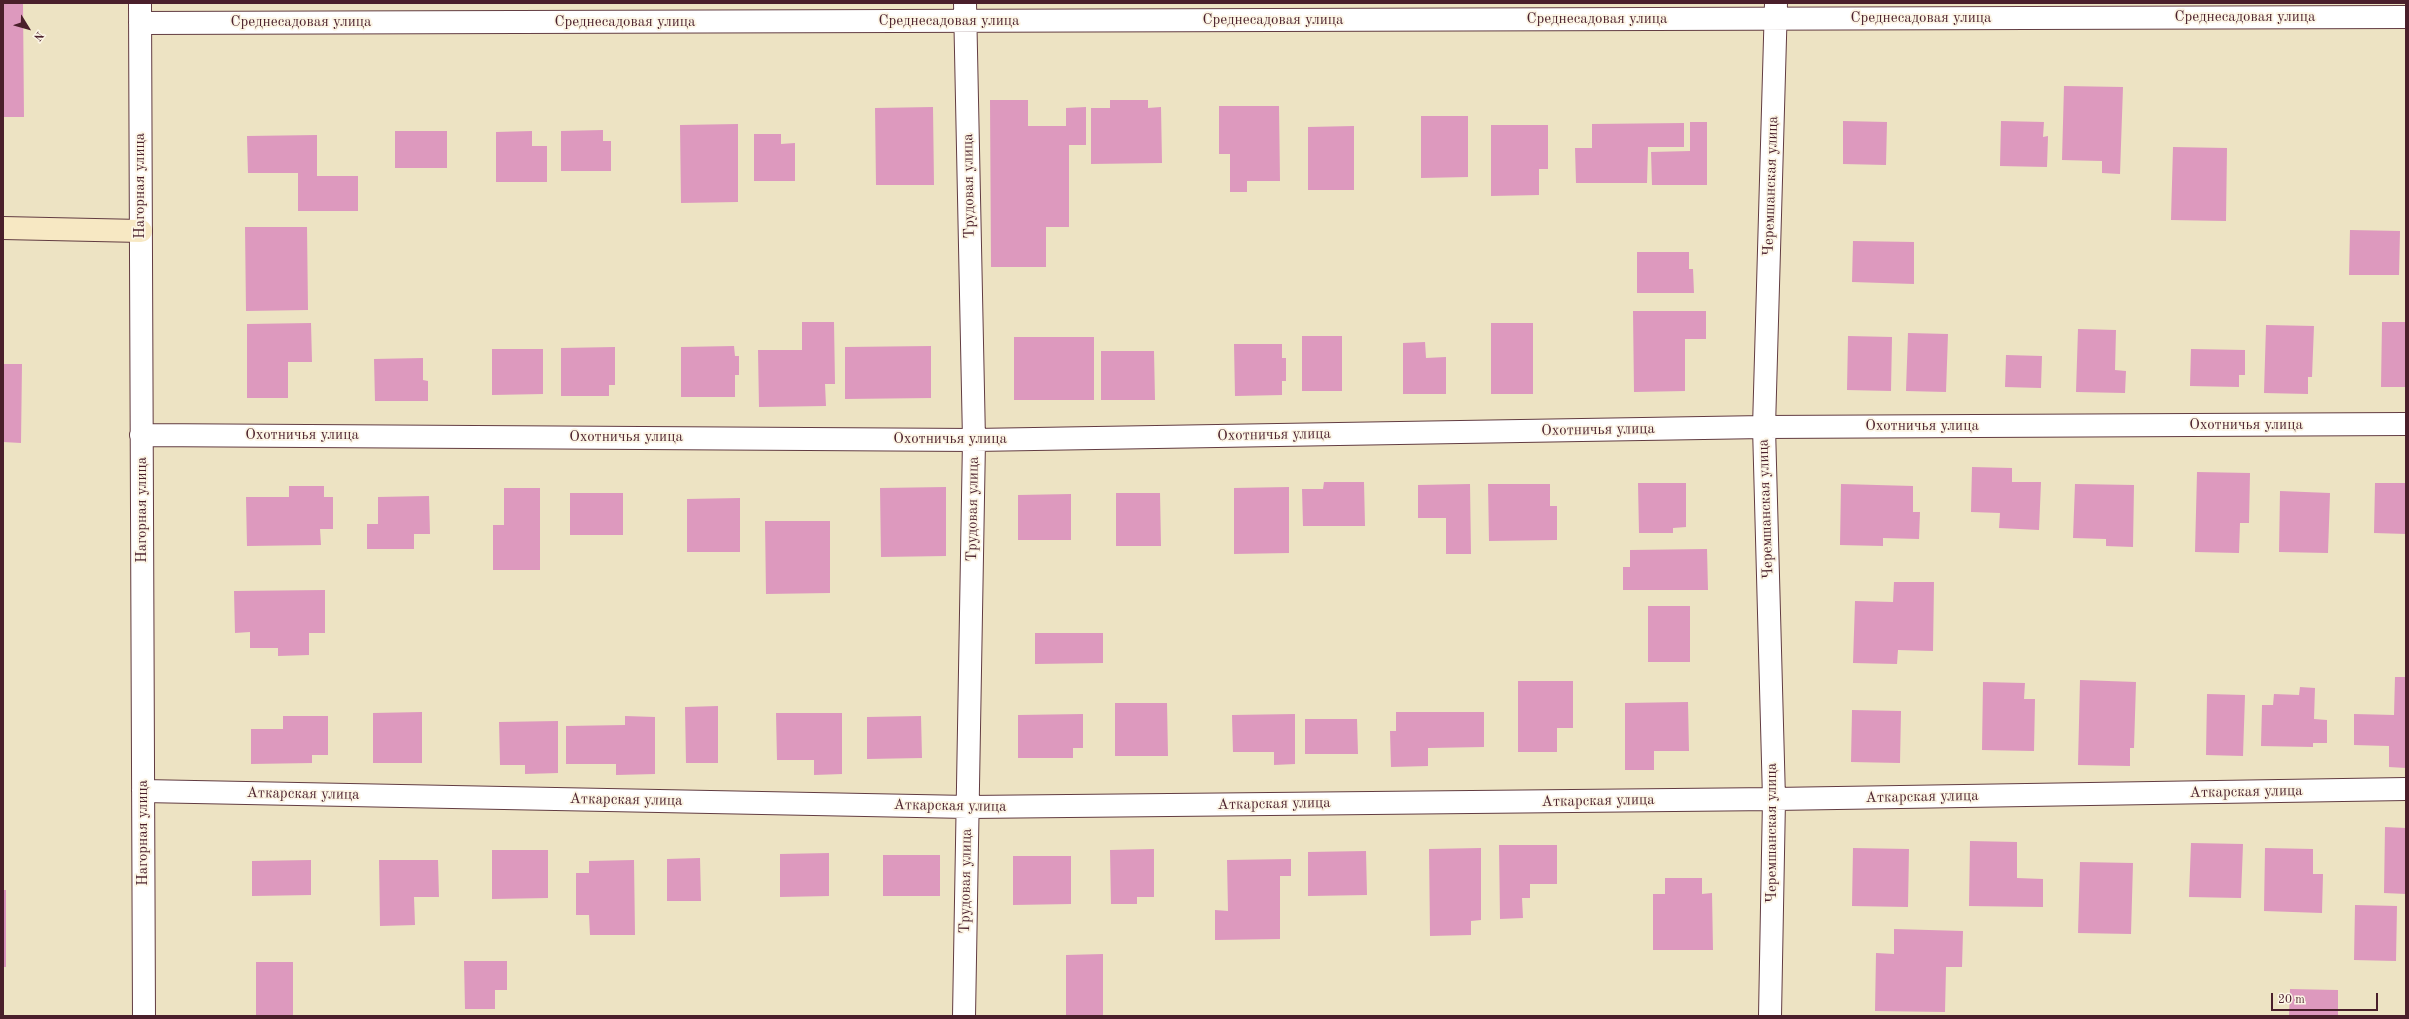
<!DOCTYPE html>
<meta charset="utf-8">
<style>
body{margin:0}
#map{position:relative;width:2409px;height:1019px;overflow:hidden;background:#ede3c3;font-family:"Old Standard TT",serif}
canvas{display:block}
.frame{position:absolute;inset:0;border:4px solid #4a1f2b;pointer-events:none}
.north{position:absolute;left:8px;top:8px;width:40px;height:40px;-webkit-text-stroke:3px #fcf5e5;paint-order:stroke;rotate:127deg;font-size:11px;font-weight:700;line-height:16px;text-align:center;color:#4a1f2b}
.north::after{content:'';display:block;margin:auto;width:14px;height:18px;background:#4a1f2b;clip-path:polygon(50% 0,100% 100%,50% 72%,0 100%)}
.scale{position:absolute;left:2271px;top:993px;width:107px;height:18px;box-sizing:border-box;border:2px solid #4a1f2b;border-top:0;padding-left:5px;font-size:12px;line-height:14px;white-space:nowrap;color:#4a1f2b;-webkit-text-stroke:3px #fcf5e5;paint-order:stroke}
</style>
<div id="map">
<canvas width="2409" height="1019"></canvas>
<div class="frame"></div>
<div class="north">N</div>
<div class="scale">20 m</div>
</div>
<script>
const c = document.querySelector('canvas').getContext('2d');
c.lineJoin = 'round';
function paint(path, color) { c.fillStyle = color; c.fill(path, 'evenodd'); }
function stroke(path, color, width, dash) { c.strokeStyle = color; c.lineWidth = width; c.lineCap = dash ? 'butt' : 'round'; c.setLineDash(dash || []); c.stroke(path); }
function label(font, color, halo, rows, align = 'center') {
  c.font = font + ' "Old Standard TT",serif'; c.lineWidth = 3.5; c.setLineDash([]); c.textBaseline = 'middle'; c.strokeStyle = halo; c.fillStyle = color; for (const [text, x, y, turn = 0] of rows) {
    c.save(); c.translate(x, y); c.rotate((+turn || 0) * Math.PI / 180); c.textAlign = isNaN(turn) ? turn : align; if (halo) c.strokeText(text, 0, 0); c.fillText(text, 0, 0); c.restore();
  }
}
paint(new Path2D(`
 M3,3H23L24,117H3Z
 M2064,86L2123,87L2120,174L2102,173V161L2062,160Z
 M990,100H1028V126H1066V108L1086,107V145H1069V227H1046V267H991Z
 M1110,100H1148V108L1161,107L1162,163L1091,164V108H1110Z
 M1219,106H1279L1280,181H1247V192H1230V154H1219Z
 M933,107L934,185H876L875,108Z
 M1421,116H1468V177L1421,178Z
 M1843,121L1887,122L1886,165L1843,164Z
 M2001,121L2044,122L2043,137L2048,136L2047,167L2000,166Z
 M1690,122H1707V185H1652L1651,152L1690,151Z
 M1684,123V147H1648L1647,183H1576L1575,148H1592V124Z
 M738,124V202L681,203L680,125Z
 M1491,125H1548V169H1539V195L1491,196Z
 M1354,126V190H1308V127Z
 M603,130V141H611V171H561V131Z
 M395,131H447V168H395Z
 M532,131V146H547V182H496V132Z
 M754,134H781V144L795,143V181H754Z
 M317,135V176H358V211H298V173H248L247,136Z
 M2173,147L2227,148L2226,221L2171,220Z
 M245,227H307L308,310L246,311Z
 M2350,230L2400,231L2399,275H2349Z
 M1853,241L1914,242V284L1852,282Z
 M1637,252H1689V269H1693L1694,293H1637Z
 M1633,311H1706V339H1685V391L1634,392Z
 M802,322H834L835,384H825L826,406L759,407L758,350H802Z
 M2382,322H2406V387H2381Z
 M311,323L312,362H288V398H247V324Z
 M1491,323H1533V394H1491Z
 M2266,325L2314,326L2312,377H2308V394L2264,393Z
 M2078,329L2116,330L2115,370L2126,371L2125,393L2076,392Z
 M1908,333L1948,334L1946,392L1906,391Z
 M1302,336H1342V391H1302Z
 M1848,336L1892,337L1891,391L1847,390Z
 M1014,337H1094V400H1014Z
 M1425,342L1426,358L1446,357V394H1403V343Z
 M1234,344H1282V358H1286V381H1282V395L1235,396Z
 M734,346L735,356H739V375H735V397H681V347Z
 M931,346V398L845,399V347Z
 M615,347V385H609V396H561V348Z
 M492,349H543V394L492,395Z
 M2191,349L2245,350V375H2239V387L2190,386Z
 M1101,351H1154L1155,400H1101Z
 M2006,355L2042,356L2041,388L2005,387Z
 M423,358V380L428,381V401H375L374,359Z
 M3,364H22L21,443L3,442Z
 M1972,467L2012,468V482H2041L2039,530L1999,528L2000,513L1971,512Z
 M2197,472L2250,473L2249,523H2240L2239,553L2195,552Z
 M1324,482H1364L1365,526H1303L1302,489H1323Z
 M1638,483H1686V527L1673,528V533H1639Z
 M2375,483H2406V534L2374,533Z
 M1470,484L1471,554H1446V518H1418V485Z
 M1488,484H1550V506H1557V540L1489,541Z
 M1841,484L1913,486V512H1920L1919,539L1883,538V546L1840,545Z
 M2075,484L2134,485L2133,547L2106,546V539L2073,538Z
 M289,486H324V497H333V529H320L321,545L247,546L246,497H289Z
 M946,487V556L881,557L880,488Z
 M1289,487V553L1234,554V488Z
 M504,488H540V570H493V525H504Z
 M2280,491L2330,493L2328,553L2279,552Z
 M570,493H623V535H570Z
 M1116,493H1160L1161,546H1116Z
 M1071,494V540H1018V495Z
 M429,496L430,534H414V549H367V524H378V497Z
 M740,498V552H687V499Z
 M765,521H830V593L766,594Z
 M1707,549L1708,590H1623V567H1630V550Z
 M1894,582H1934L1933,651L1898,650L1897,664L1853,663L1855,601L1893,602Z
 M325,590V633H309V655L278,656V648H250V632L235,633L234,591Z
 M1648,606H1690V662H1648Z
 M1035,633H1103V663L1035,664Z
 M2395,677H2406V768L2389,767V746L2354,745V714L2394,715Z
 M2080,680L2136,682L2134,748H2130V766L2078,765Z
 M1518,681H1573V728H1557V752H1518Z
 M1983,682L2025,683L2024,699H2035L2034,751L1982,750Z
 M2300,687L2315,688L2314,719L2327,720V743H2313V747L2261,746L2262,705H2273L2274,694L2299,695Z
 M2207,694L2245,695L2243,756L2206,755Z
 M1688,702L1689,751H1654V770H1625V703Z
 M1115,703H1167L1168,756H1115Z
 M718,706V763H686L685,707Z
 M1852,710L1901,711L1900,763L1851,762Z
 M422,712V763H373V713Z
 M1396,712H1484V747L1428,748V766L1391,767L1390,731H1396Z
 M776,713H842V774L814,775V760H777Z
 M1083,714V748H1073V758H1018V715Z
 M1295,714V764L1274,765V752H1233L1232,715Z
 M283,716H328V755H312V763L251,764V729H283Z
 M625,716L655,717V774L616,775V764H566V726L625,725Z
 M921,716L922,758L867,759V717Z
 M1305,719H1357L1358,754H1305Z
 M558,721V773L525,774V765H500L499,722Z
 M2385,827L2406,828V894L2384,893Z
 M1970,841L2017,842V878L2043,879V907L1969,906Z
 M2191,843L2243,844L2241,898L2189,897Z
 M1499,845H1557V884H1530V898H1522L1523,918L1500,919Z
 M1481,848V920L1471,921V935L1430,936L1429,849Z
 M1853,848L1909,849L1908,907L1852,906Z
 M2265,848L2313,849V874H2323L2322,913L2264,911Z
 M1154,849V897H1137V904H1111L1110,850Z
 M492,850H548V898L492,899Z
 M1366,851L1367,895L1308,896V852Z
 M829,853V896L780,897V854Z
 M883,855H940V896H883Z
 M1013,856H1071V904L1013,905Z
 M700,858L701,901H667V859Z
 M1291,859V876H1280V939L1215,940V910L1228,911L1227,860Z
 M311,860V895L252,896V861Z
 M379,860H438L439,897H414L415,925L380,926Z
 M634,860L635,935H590L589,915H576V873H589V861Z
 M2080,862L2133,863L2131,934L2078,933Z
 M1665,878H1702V894L1712,893L1713,950H1653V894H1665Z
 M3,890H6V967H3Z
 M2355,905L2397,906L2396,961L2354,960Z
 M1894,929L1963,931L1962,967H1946L1945,1012L1875,1011L1876,953L1894,954Z
 M1103,954V1016H1066V955Z
 M464,961H507V990H495V1009H465Z
 M256,962H293V1016H256Z
 M2290,989L2338,990V1016H2289Z`), '#dd99be');
const street = new Path2D(`
 M140,3L144,1016
 M140,23L2406,17
 M141,435L974,440L1764,427L2406,424
 M143,791L968,807L1774,799L2406,789
 M964,1016L974,440L965,3
 M1770,1016L1774,799L1764,427L1776,3`);
const secondary = new Path2D(`
 M3,228L141,231`);
stroke(street, '#623c42', 24);
stroke(secondary, '#623c42', 24);
stroke(street, '#fff', 22);
stroke(secondary, '#f7e8c3', 22);
label('15px', '#4a1f2b', '#fcf5e5', [
 ["Среднесадовая улица",2245,17],
 ["Среднесадовая улица",1921,18],
 ["Среднесадовая улица",1597,19],
 ["Среднесадовая улица",1273,20],
 ["Среднесадовая улица",949,21],
 ["Среднесадовая улица",301,22],
 ["Среднесадовая улица",625,22],
 ["Нагорная улица",140,186,-90],
 ["Трудовая улица",969,186,-91],
 ["Черемшанская улица",1771,186,-88],
 ["Охотничья улица",2246,425],
 ["Охотничья улица",1922,426],
 ["Охотничья улица",1598,430,-1],
 ["Охотничья улица",302,435],
 ["Охотничья улица",1274,435,-1],
 ["Охотничья улица",626,437],
 ["Охотничья улица",950,439],
 ["Трудовая улица",973,509,-89],
 ["Черемшанская улица",1766,509,-92],
 ["Нагорная улица",142,510,-90],
 ["Аткарская улица",2246,792,-1],
 ["Аткарская улица",303,794,1],
 ["Аткарская улица",1922,797,-1],
 ["Аткарская улица",626,800,1],
 ["Аткарская улица",1598,801,-1],
 ["Аткарская улица",1274,804,-1],
 ["Аткарская улица",950,806,1],
 ["Нагорная улица",143,833,-90],
 ["Черемшанская улица",1772,833,-90],
 ["Трудовая улица",966,881,-89]
]);
</script>
